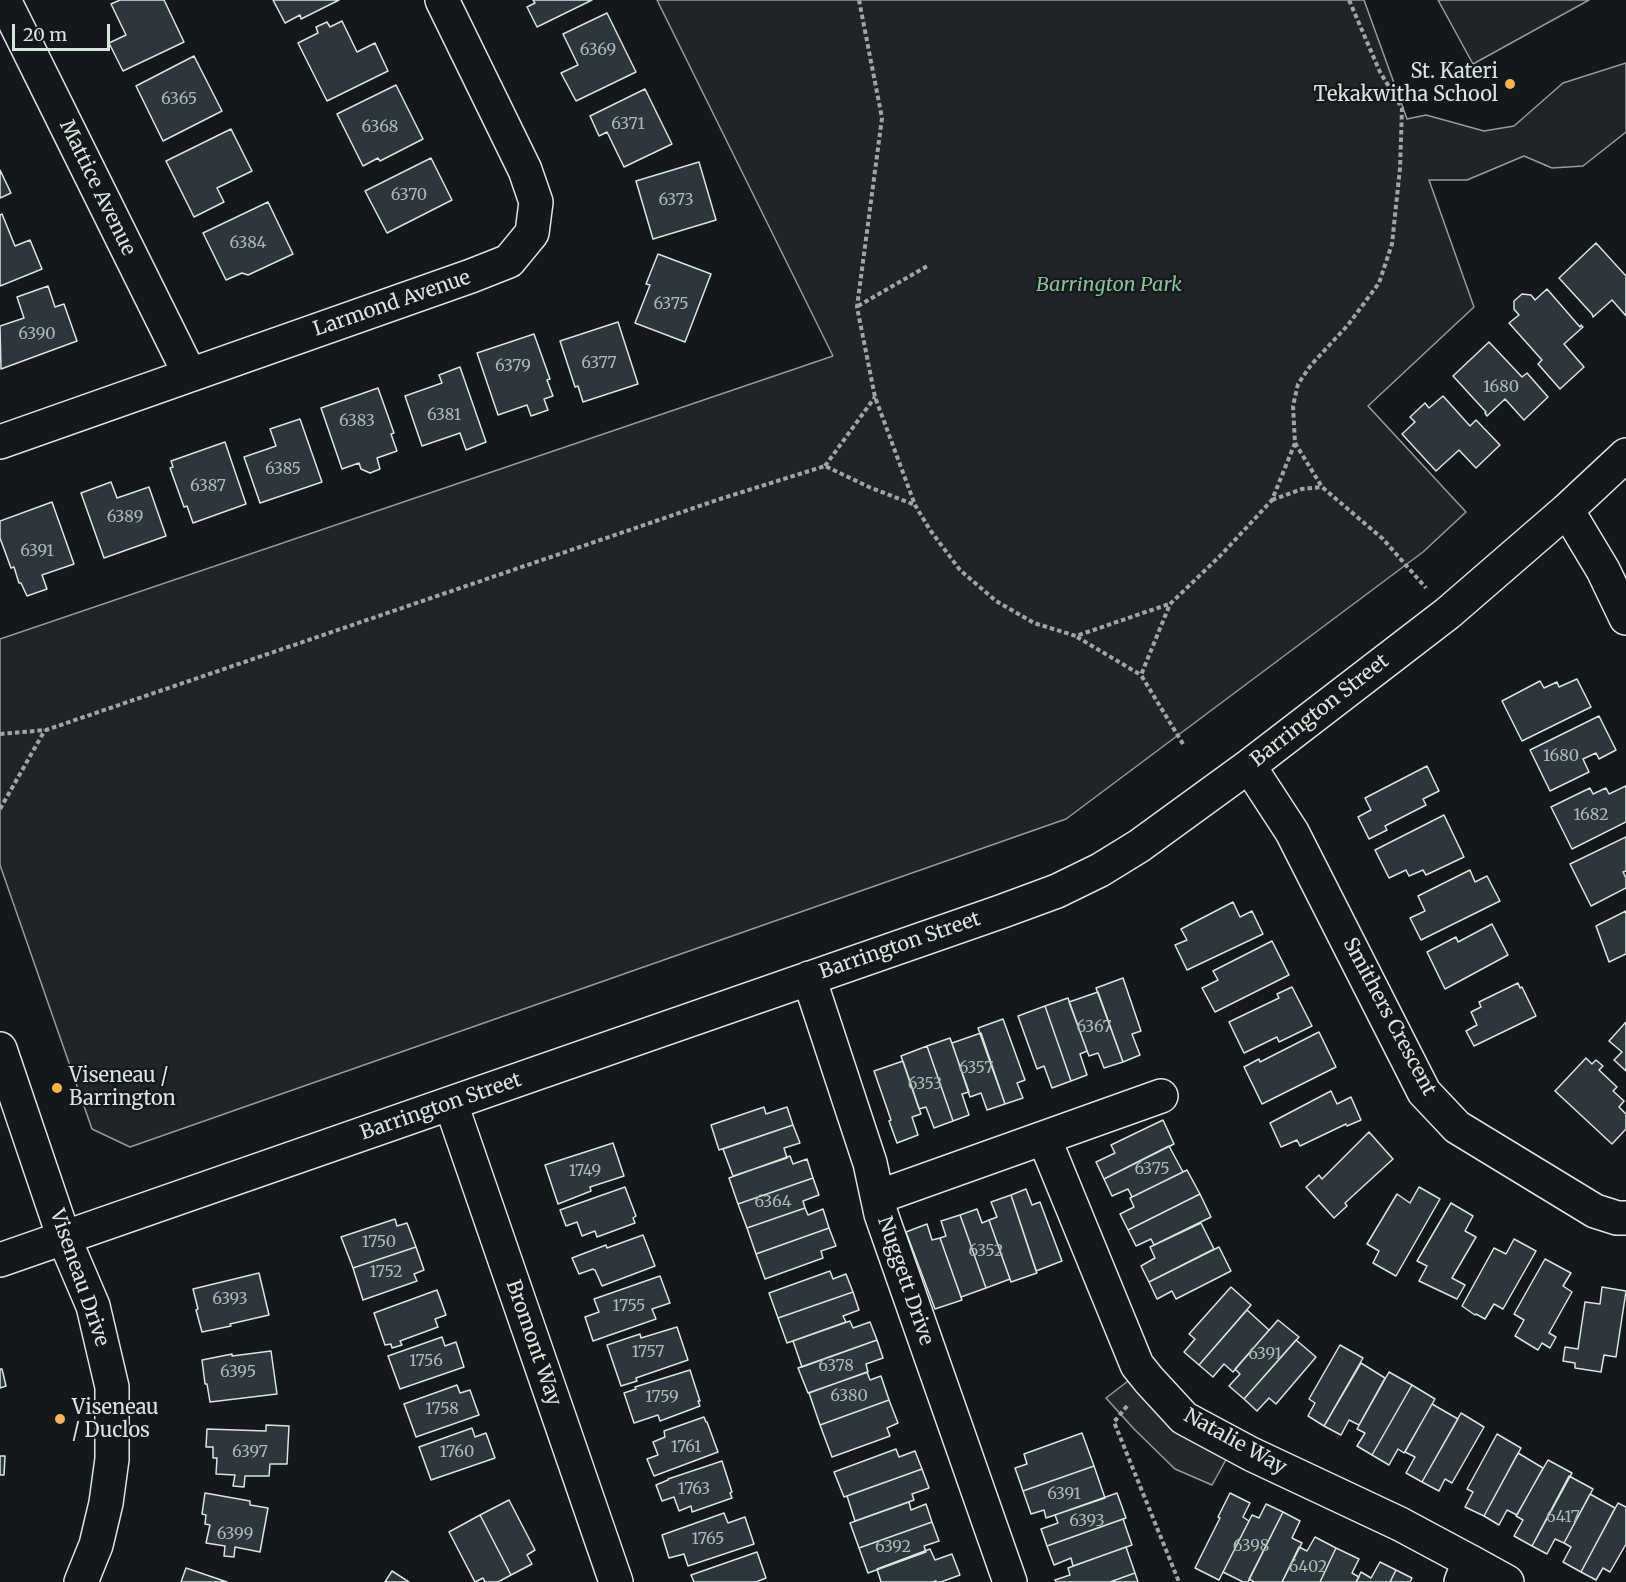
<!DOCTYPE html>
<style>
body{margin:0}
#map{position:relative;width:1626px;height:1582px;overflow:hidden;background:#14181c;font-family:Merriweather,serif}
canvas{display:block}
.scale{position:absolute;left:12px;top:24px;width:98px;height:27px;box-sizing:border-box;border:3px solid #d8e6dc;border-top:0;padding-left:8px;font-size:18px;line-height:21px;white-space:nowrap;color:#d8e6dc;-webkit-text-stroke:4px #14181c;paint-order:stroke}
</style>
<div id="map">
<canvas width="1626" height="1582"></canvas>
<div class="scale">20 m</div>
</div>
<script>
const c = document.querySelector('canvas').getContext('2d');
c.lineJoin = 'round';
function paint(path, color) { c.fillStyle = color; c.fill(path, 'evenodd'); }
function stroke(path, color, width, dash) { c.strokeStyle = color; c.lineWidth = width; c.lineCap = dash ? 'butt' : 'round'; c.setLineDash(dash || []); c.stroke(path); }
function label(font, color, halo, rows, align = 'center') {
  c.font = font + ' Merriweather,serif'; c.lineWidth = 4.5; c.setLineDash([]); c.textBaseline = 'middle'; c.strokeStyle = halo; c.fillStyle = color; for (const [text, x, y, turn = 0] of rows) {
    c.save(); c.translate(x, y); c.rotate((+turn || 0) * Math.PI / 180); c.textAlign = isNaN(turn) ? turn : align; if (halo) c.strokeText(text, 0, 0); c.fillText(text, 0, 0); c.restore();
  }
}
const green = new Path2D(`
 M657,0H1364L1407,119L1426,115L1484,131L1514,126L1563,83L1626,63V132L1583,166L1552,168L1524,156L1467,180H1429L1474,307L1368,406L1466,512L1423,552L1066,819L130,1147L92,1129L0,865V639L833,356Z
 M1438,0H1589L1473,64Z`);
paint(green, '#202428');
stroke(green, '#939e99', 1.5);
const parking = new Path2D(`
 M1128,1381L1176,1430L1227,1458L1212,1485L1175,1469L1134,1429L1106,1398Z`);
paint(parking, '#24282b');
stroke(parking, '#939e99', 1.5);
const building = new Path2D(`
 M120,0H164L184,42L123,71L109,43L126,35L111,4Z
 M273,0H339L301,19L300,15L285,23Z
 M533,0H592L537,27L527,7L535,3Z
 M607,13L636,72L576,101L561,73L578,65L563,34Z
 M342,21L357,52L375,43L388,71L327,101L298,43L318,33L316,27L327,22L330,27Z
 M194,56L222,111L163,141L136,86Z
 M396,85L423,139L380,161L378,158L363,166L337,114Z
 M645,89L672,144L624,167L607,132L599,136L590,116Z
 M231,129L252,171L217,188L224,202L194,217L166,161Z
 M431,158L452,200L387,233L365,191Z
 M699,162L716,220L653,239L636,181Z
 M0,170L11,193L0,198Z
 M268,202L293,254L248,275L242,273L226,280L203,233Z
 M2,214L15,246L30,240L42,269L0,286V215Z
 M1596,243L1626,276V316L1612,300L1593,317L1592,314L1559,278Z
 M658,254L711,274L685,342L635,323L650,285L646,284Z
 M48,286L55,307L64,304L77,341L1,369L0,326L24,318L17,297Z
 M1547,289L1580,327L1581,325L1583,327L1564,344L1584,367L1560,389L1538,364L1542,360L1509,323L1519,315L1514,309V301L1522,294L1531,295L1535,300Z
 M618,322L638,384L583,402L578,386L575,387L560,341Z
 M534,334L550,379L547,380L553,396L544,399L548,410L531,416L527,405L498,415L477,353Z
 M1489,342L1522,377L1527,373L1548,397L1524,420L1505,399L1487,416L1485,413L1486,412L1453,376Z
 M460,367L486,442L466,450L460,433L422,446L405,396L442,383L439,375Z
 M378,388L394,433L391,434L397,451L377,458L380,469L370,473L361,469L359,463L342,469L321,408Z
 M1443,396L1470,426L1476,420L1500,445L1476,468L1459,450L1436,471L1402,434L1415,422L1410,417L1425,403L1429,408Z
 M300,419L322,482L260,503L244,457L276,446L270,429Z
 M225,442L246,504L193,523L187,506L184,507L170,468L173,467L171,461Z
 M111,482L117,498L149,487L166,536L104,558L81,493Z
 M52,502L74,564L42,575L47,589L27,596L21,583H19L14,567L11,568L0,538V521Z
 M1577,679L1591,707L1522,741L1502,701L1540,681L1544,688L1557,682L1559,687Z
 M1599,716L1616,750L1599,759L1596,753L1583,759L1589,772L1550,791L1530,750Z
 M1427,766L1439,791L1423,799L1426,805L1385,826L1387,830L1369,839L1358,817L1371,810L1365,798Z
 M1626,786V822L1572,849L1551,807L1590,788L1593,794L1606,788L1609,794Z
 M1444,815L1464,857L1426,875L1423,870L1409,876L1406,870L1389,878L1375,850Z
 M1626,837V871L1623,872L1626,878V888L1591,906L1570,864Z
 M1470,870L1475,882L1487,876L1500,901L1421,940L1410,918L1425,911L1418,896Z
 M1233,902L1240,917L1252,911L1263,934L1187,970L1175,945L1187,940L1181,929Z
 M1626,911V954L1609,962L1596,926Z
 M1492,924L1508,955L1445,989L1427,952L1456,937L1458,942Z
 M1272,941L1289,975L1215,1012L1202,988L1218,980L1213,971Z
 M1123,978L1141,1031L1132,1034L1140,1055L1123,1062L1096,988Z
 M1518,983L1520,988L1522,987L1536,1016L1474,1046L1466,1031L1477,1025L1471,1012L1481,1007L1479,1002Z
 M1292,987L1312,1026L1279,1042L1277,1037L1244,1053L1229,1022L1279,998L1277,994Z
 M1098,992L1123,1062L1104,1068L1098,1053L1089,1056L1069,1002Z
 M1068,998L1087,1051L1080,1054L1087,1075L1071,1081L1045,1006Z
 M1045,1006L1071,1081L1052,1088L1044,1066L1037,1069L1018,1016Z
 M1003,1019L1025,1080L1017,1083L1023,1098L1005,1104L978,1028Z
 M1626,1022V1071L1614,1060L1622,1052L1609,1041Z
 M1319,1032L1336,1067L1262,1104L1244,1067L1259,1059L1260,1062Z
 M981,1033L1005,1104L987,1110L981,1093L970,1097L952,1043Z
 M950,1038L969,1092L962,1094L969,1115L953,1121L927,1046Z
 M927,1046L953,1121L934,1128L926,1107L919,1109L901,1056Z
 M1586,1058L1592,1064L1596,1060L1603,1066L1599,1070L1617,1087L1613,1091L1624,1101L1619,1107L1626,1114V1129L1612,1144L1555,1091Z
 M903,1061L921,1114L912,1117L918,1135L897,1143L889,1121L891,1120L874,1071Z
 M1331,1091L1337,1104L1351,1097L1361,1120L1347,1126L1346,1124L1300,1146L1297,1140L1281,1147L1270,1123Z
 M764,1107L766,1114L787,1107L793,1125L719,1150L711,1125Z
 M1163,1120L1174,1144L1104,1179L1096,1162L1115,1153L1111,1145Z
 M793,1125L800,1143L784,1148L787,1158L733,1176L723,1149Z
 M1369,1132L1393,1159L1345,1203L1347,1206L1334,1218L1306,1187L1319,1175L1322,1179Z
 M613,1143L624,1176L590,1187L591,1191L558,1204L545,1165Z
 M1169,1146L1183,1172L1132,1197L1128,1189L1112,1196L1104,1179Z
 M790,1156L793,1164L807,1159L813,1178L738,1204L729,1178Z
 M1187,1170L1200,1194L1128,1230L1120,1214L1134,1207L1130,1198Z
 M813,1178L819,1195L803,1201L805,1208L747,1228L738,1204Z
 M625,1187L636,1216L633,1218L635,1223L597,1237L595,1231L582,1236L577,1222L566,1226L560,1210Z
 M1419,1187L1440,1199L1396,1276L1373,1263L1379,1251L1367,1244L1397,1194L1410,1203Z
 M1026,1189L1032,1205L1040,1202L1062,1261L1036,1271L1011,1195Z
 M1200,1194L1211,1217L1154,1245L1151,1239L1136,1246L1128,1230Z
 M1011,1195L1037,1273L1011,1282L989,1220L997,1217L991,1202Z
 M1451,1203L1473,1216L1465,1231L1476,1237L1452,1278L1465,1285L1457,1299L1419,1281L1427,1266L1417,1261Z
 M805,1208L808,1215L823,1209L829,1228L756,1254L747,1228Z
 M977,1209L982,1223L989,1220L1010,1279L986,1288L960,1215Z
 M960,1215L986,1288L961,1297L940,1238L946,1236L941,1221Z
 M395,1219L397,1226L407,1223L416,1247L353,1268L341,1237Z
 M1201,1223L1214,1249L1149,1282L1141,1266L1155,1258L1150,1247Z
 M927,1224L932,1240L940,1238L962,1300L935,1309L906,1232Z
 M829,1228L836,1246L821,1251L823,1258L765,1279L756,1254Z
 M643,1235L655,1266L602,1286L595,1270H594L593,1269L579,1274L572,1258L606,1245L607,1248Z
 M1514,1239L1536,1251L1503,1309L1494,1304L1485,1319L1476,1314L1475,1315L1462,1306L1494,1248L1506,1254Z
 M416,1247L424,1270L414,1274L417,1281L363,1300L353,1268Z
 M1219,1247L1231,1271L1176,1299L1172,1291L1157,1299L1149,1282Z
 M1545,1259L1571,1273L1563,1286L1572,1292L1549,1333L1556,1337L1550,1348L1542,1343L1538,1350L1515,1336L1524,1320L1514,1314Z
 M830,1271L833,1279L846,1274L853,1292L778,1318L769,1293Z
 M259,1273L269,1315L230,1324L231,1326L202,1332L196,1310L198,1309L193,1289Z
 M660,1276L670,1303L652,1309L656,1319L593,1341L585,1317L599,1312L594,1299Z
 M1231,1287L1251,1305L1199,1365L1184,1352L1195,1339L1189,1334Z
 M1602,1287L1626,1291L1616,1357L1604,1355L1601,1372L1575,1368V1363L1563,1361L1565,1347L1578,1349L1585,1302L1600,1304Z
 M437,1290L446,1315L435,1319L438,1327L400,1341L402,1345L392,1348L391,1344L385,1345L374,1313Z
 M853,1292L859,1310L843,1316L846,1322L787,1343L778,1318Z
 M1247,1310L1269,1330L1233,1372L1224,1364L1213,1377L1199,1365Z
 M1278,1320L1299,1337L1244,1399L1229,1386L1240,1374L1235,1369Z
 M850,1321L853,1328L870,1322L877,1340L802,1367L793,1341Z
 M677,1327L688,1360L636,1378L637,1381L621,1386L607,1345L640,1334L641,1338Z
 M442,1337L445,1346L456,1342L464,1367L400,1389L388,1356Z
 M877,1340L883,1358L866,1364L868,1372L808,1393L798,1368Z
 M1296,1340L1316,1357L1276,1404L1269,1398L1257,1411L1244,1399Z
 M1340,1345L1363,1358L1324,1426L1308,1416L1315,1403L1309,1399Z
 M271,1351L277,1394L210,1402L207,1384H205L202,1360L232,1354V1356Z
 M1361,1363L1385,1378L1359,1425L1349,1420L1341,1435L1324,1426Z
 M0,1369H2L6,1386L0,1388Z
 M690,1370L700,1401H698L700,1406L660,1421L658,1415L634,1423L624,1393L636,1389L635,1387Z
 M867,1372L870,1380L881,1376L889,1400L820,1425L809,1393Z
 M1389,1372L1412,1385L1372,1455L1357,1446L1365,1433L1357,1429Z
 M457,1385L460,1393L470,1390L479,1415L416,1437L404,1404Z
 M1412,1385L1435,1399L1404,1453L1398,1449L1389,1465L1372,1455Z
 M889,1400L898,1423L887,1428L890,1436L832,1457L820,1425Z
 M1432,1404L1458,1419L1422,1482L1406,1473L1415,1457L1405,1452Z
 M1461,1413L1484,1427L1452,1483L1445,1479L1439,1491L1422,1482Z
 M704,1417L706,1422H707L718,1452L654,1476L647,1459L658,1455L653,1442L665,1437L664,1431Z
 M266,1425L289,1426L287,1464H270L269,1476H245L244,1487L233,1486L235,1475L216,1474L217,1458H213V1447H206L207,1429L266,1431Z
 M472,1428L475,1437L486,1433L495,1458L431,1480L419,1447Z
 M1082,1433L1094,1466L1023,1491L1015,1468L1027,1464L1024,1454Z
 M1497,1434L1521,1448L1484,1516L1465,1507L1473,1492L1467,1489Z
 M896,1449L899,1457L915,1451L922,1469L844,1497L834,1472Z
 M1518,1453L1543,1468L1517,1515L1507,1510L1499,1525L1484,1516Z
 M0,1456H5L4,1475H0Z
 M1548,1460L1572,1473L1532,1546L1514,1536L1523,1520L1516,1516Z
 M722,1461L732,1492L730,1493L732,1498L692,1512L691,1506L679,1511L674,1497L662,1501L656,1485L668,1480V1479Z
 M1094,1466L1105,1498L1046,1518L1044,1510L1031,1514L1023,1491Z
 M922,1469L929,1488L912,1494L914,1500L855,1521L847,1496Z
 M1569,1476L1593,1489L1564,1543L1555,1539L1547,1554L1532,1546Z
 M205,1493L250,1501V1505L268,1508L260,1552L235,1547L234,1557L224,1556L225,1546L206,1543L210,1525L205,1524L206,1515L202,1514Z
 M1117,1493L1126,1518L1047,1546L1041,1529L1058,1523L1055,1515Z
 M1230,1493L1250,1503L1243,1517L1249,1521L1219,1580L1195,1568L1220,1518L1218,1517Z
 M1590,1494L1615,1508L1581,1572L1563,1562L1571,1547L1564,1543Z
 M509,1500L535,1550L527,1555L532,1564L511,1575L480,1515Z
 M909,1502L911,1510L926,1504L932,1522L859,1548L850,1523Z
 M1618,1503L1626,1507V1544L1610,1572L1603,1568L1596,1580L1581,1572Z
 M1266,1504L1283,1512L1248,1582H1243L1223,1572L1252,1515L1259,1518Z
 M1283,1512L1300,1521L1292,1538L1302,1543L1282,1582H1254L1249,1579Z
 M724,1513L728,1523L745,1517L754,1544L688,1566L684,1554L669,1558L662,1535Z
 M480,1515L511,1575L498,1582H485L483,1578L475,1582L449,1532Z
 M1123,1519L1132,1545L1073,1566L1071,1558L1054,1565L1047,1546Z
 M932,1522L939,1541L924,1546L926,1552L868,1573L859,1548Z
 M1315,1537L1336,1548L1320,1582H1282L1299,1547L1307,1551Z
 M1126,1547L1135,1573L1110,1582H1056L1055,1580L1070,1575L1068,1568Z
 M1336,1548L1359,1559L1352,1573L1359,1577L1356,1582H1320Z
 M930,1549L935,1560L952,1554L960,1575L941,1582H936V1581L932,1582H881L877,1569Z
 M757,1552L766,1578L756,1582H694L691,1575Z
 M1380,1562L1396,1570L1390,1582H1356L1361,1572L1371,1578Z
 M186,1568L227,1582H181Z
 M1396,1570L1412,1578L1410,1582H1390Z
 M392,1571L409,1582H385Z
 M1135,1573L1138,1582H1110Z`);
paint(building, '#2c363c');
stroke(building, '#d8e6dc', 1.5);
const minor = new Path2D(`
 M4,0L190,375
 M0,442L471,276L509,261L532,233L536,202L525,170L442,0
 M1567,510L1603,570L1626,618
 M1249,766L1292,832L1424,1092L1457,1127L1595,1211L1617,1218H1626
 M809,978L870,1163L881,1214L1010,1582
 M0,1049L64,1238L93,1306L112,1387V1459L106,1503L96,1545L81,1582
 M451,1104L616,1582
 M1044,1138L1137,1365L1149,1380L1184,1418L1251,1454L1400,1524L1469,1561L1461,1582
 M878,1197L1161,1096
 M0,1260L1000,912L1057,891L1100,870L1139,846L1249,766L1448,613L1567,510L1626,455
 M1469,1561L1507,1582`);
stroke(minor, '#d8e6dc', 36);
stroke(new Path2D(`
 M859,0L882,118L857,307L875,397L915,505L930,530L960,570L996,601L1034,623L1076,636L1169,604
 M858,306L929,265
 M1295,443L1322,487L1383,539L1426,588
 M825,466L875,397
 M1272,500L1302,489L1322,487
 M1077,637L1141,675
 M0,734L46,730L720,499L825,466L869,487L915,505
 M1183,744L1141,675L1170,604L1220,556L1272,500L1295,443L1293,406L1298,384L1311,365L1348,325L1379,283L1392,244L1400,168L1402,108L1380,72L1349,0
 M0,809L45,730
 M1127,1406L1114,1422L1179,1582`), '#9da8a2', 4, [4.5, 3]);
stroke(minor, '#14181c', 33);
for (const [x, y, r, color] of [
 [1510,84,6,"#ffb74d"],
 [57,1088,6,"#ffb74d"],
 [60,1419,6,"#ffb74d"]
]) { const dot = new Path2D(); dot.arc(x, y, r, 0, 2 * Math.PI); c.fillStyle = color; c.fill(dot); stroke(dot, '#14181c', 2); }
label('16px', '#adbab4', null, [
 ["6369",598,50],
 ["6365",179,99],
 ["6371",628,124],
 ["6368",380,127],
 ["6370",409,195],
 ["6373",676,200],
 ["6384",248,243],
 ["6375",671,304],
 ["6390",37,334],
 ["6377",599,363],
 ["6379",513,366],
 ["1680",1501,387],
 ["6381",444,415],
 ["6383",357,421],
 ["6385",283,469],
 ["6387",208,486],
 ["6389",125,517],
 ["6391",37,551],
 ["1680",1561,756],
 ["1682",1591,815],
 ["6367",1094,1027],
 ["6357",976,1068],
 ["6353",925,1084],
 ["6375",1152,1169],
 ["1749",585,1171],
 ["6364",773,1202],
 ["1750",379,1242],
 ["6352",986,1251],
 ["1752",386,1272],
 ["6393",230,1299],
 ["1755",629,1306],
 ["1757",648,1352],
 ["6391",1265,1354],
 ["1756",426,1361],
 ["6378",836,1366],
 ["6395",238,1372],
 ["6380",849,1396],
 ["1759",662,1397],
 ["1758",442,1409],
 ["1761",686,1447],
 ["6397",250,1452],
 ["1760",457,1452],
 ["1763",694,1489],
 ["6391",1064,1494],
 ["6417",1563,1517],
 ["6393",1087,1521],
 ["6399",235,1534],
 ["1765",708,1539],
 ["6398",1251,1546],
 ["6392",893,1547],
 ["6402",1308,1567]
]);
label('20px', '#d8e6dc', '#14181c', [
 ["St. Kateri",1498,72,"right"],
 ["Tekakwitha School",1498,95,"right"],
 ["Viseneau /",69,1076],
 ["Barrington",69,1099],
 ["Viseneau",72,1408],
 ["/ Duclos",72,1431]
], 'left');
label('20px', '#d8e6dc', '#14181c', [
 ["Mattice Avenue",97,188,64],
 ["Larmond Avenue",392,304,-19],
 ["Barrington Street",1320,711,-38],
 ["Barrington Street",900,946,-19],
 ["Smithers Crescent",1389,1017,62],
 ["Barrington Street",441,1107,-19],
 ["Viseneau Drive",79,1278,71],
 ["Nuggett Drive",905,1281,71],
 ["Bromont Way",533,1343,71],
 ["Natalie Way",1235,1442,29]
]);
label('italic 20px', '#8ac095', '#14181c', [
 ["Barrington Park",1109,285]
]);
</script>
